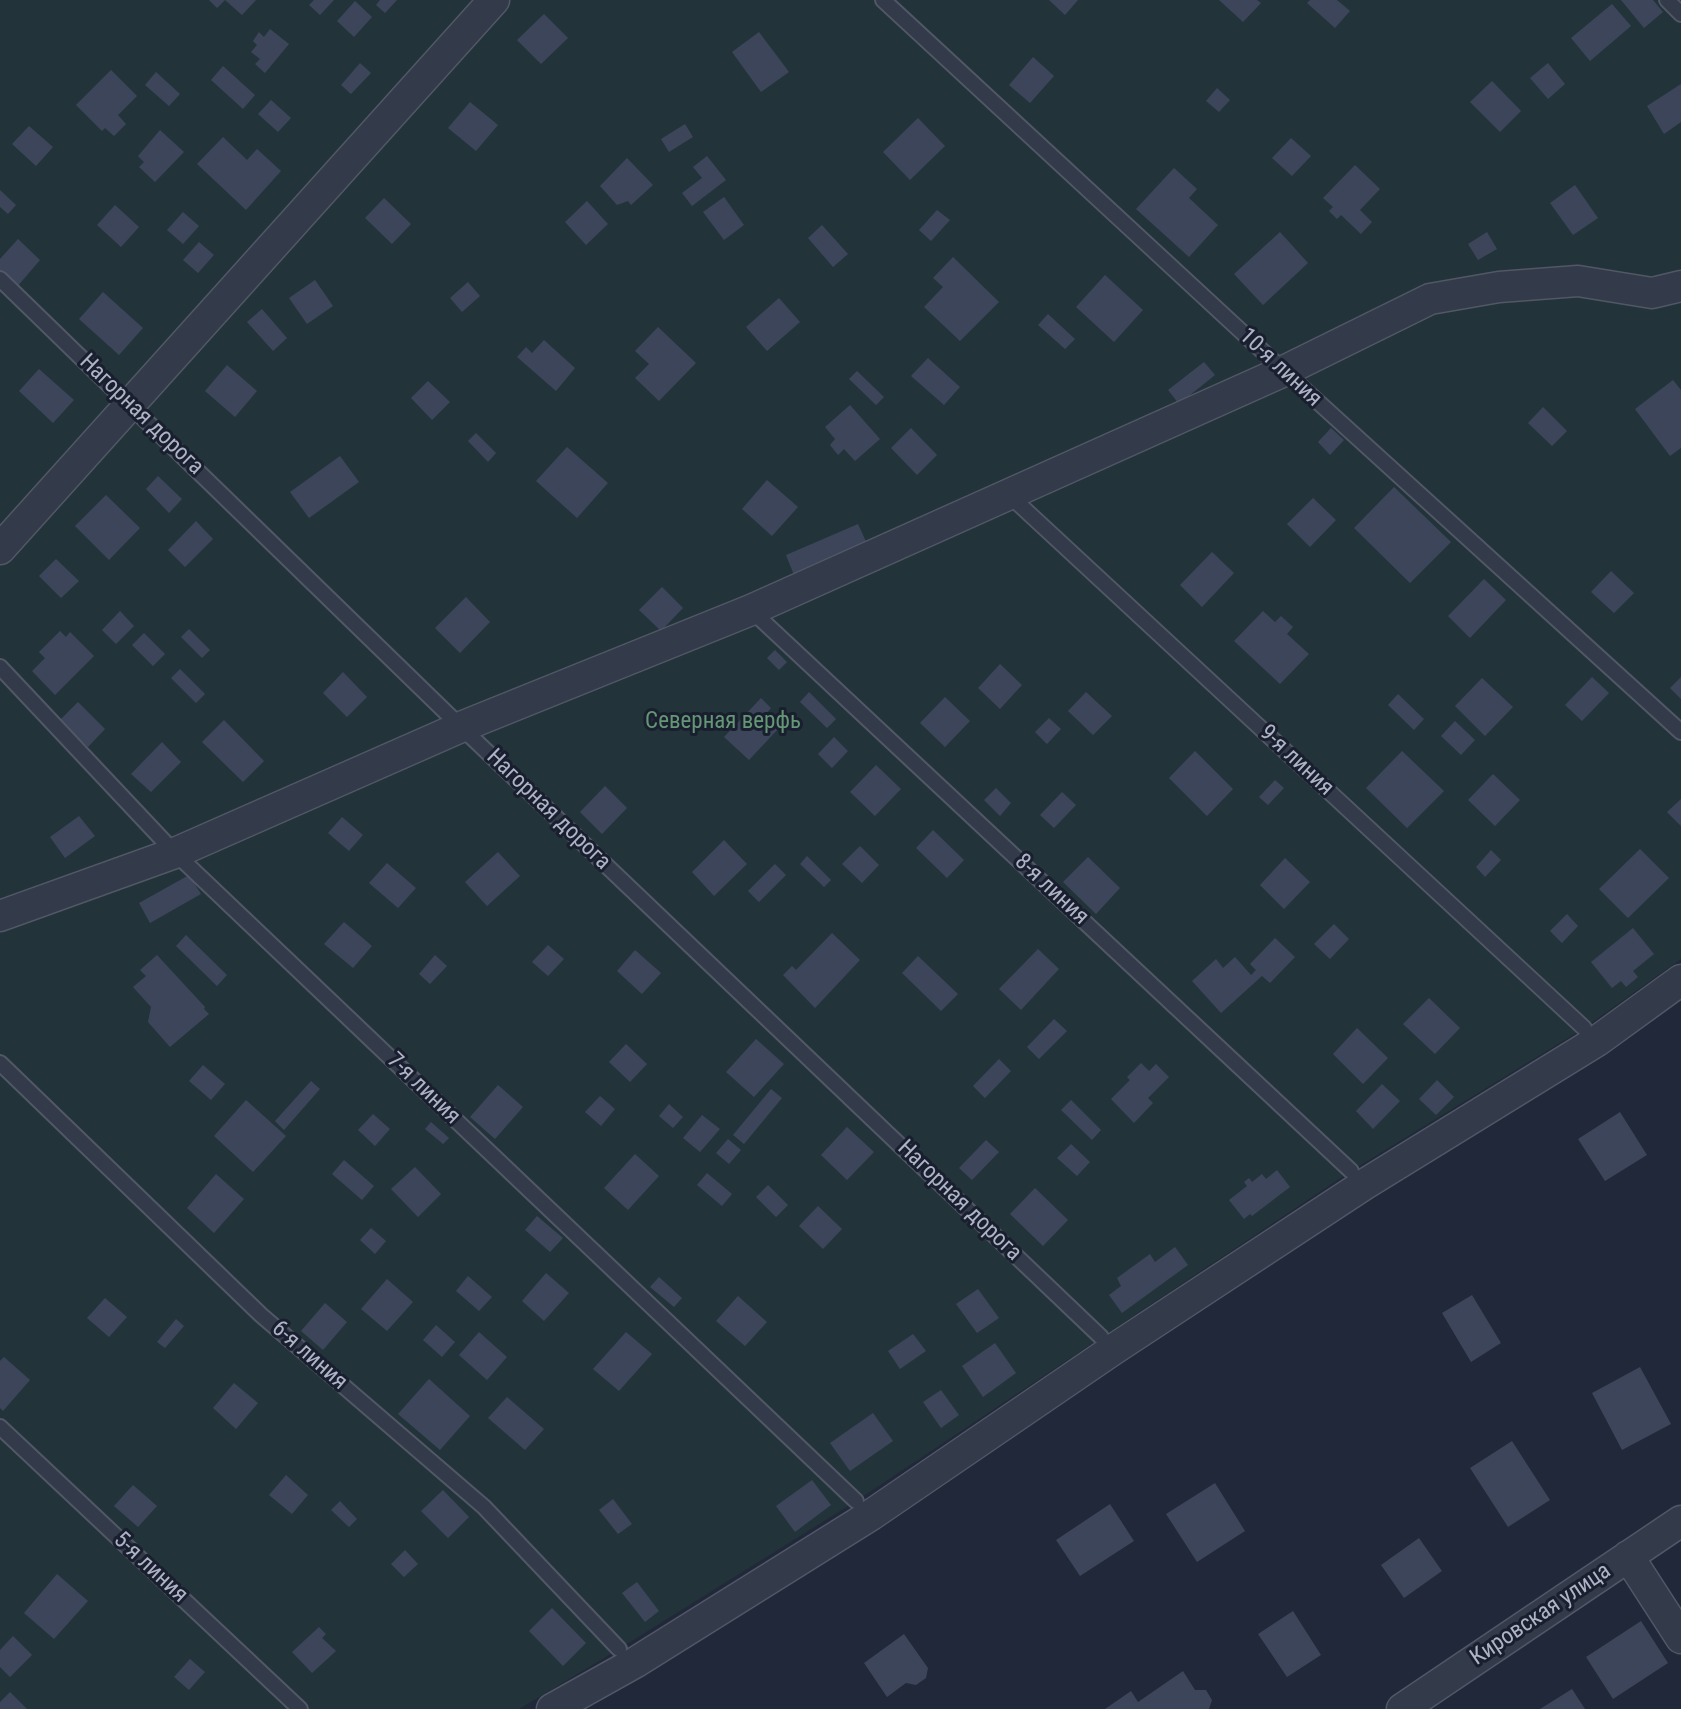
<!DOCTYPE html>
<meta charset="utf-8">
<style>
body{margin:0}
canvas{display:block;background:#202839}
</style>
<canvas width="1681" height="1709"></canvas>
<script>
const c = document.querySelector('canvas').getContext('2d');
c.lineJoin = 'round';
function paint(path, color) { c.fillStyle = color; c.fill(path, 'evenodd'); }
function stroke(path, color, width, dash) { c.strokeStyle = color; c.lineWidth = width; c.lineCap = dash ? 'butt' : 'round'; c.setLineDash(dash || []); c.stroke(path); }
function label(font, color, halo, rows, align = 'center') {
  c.font = font + ' "Roboto Condensed",sans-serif'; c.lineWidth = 6; c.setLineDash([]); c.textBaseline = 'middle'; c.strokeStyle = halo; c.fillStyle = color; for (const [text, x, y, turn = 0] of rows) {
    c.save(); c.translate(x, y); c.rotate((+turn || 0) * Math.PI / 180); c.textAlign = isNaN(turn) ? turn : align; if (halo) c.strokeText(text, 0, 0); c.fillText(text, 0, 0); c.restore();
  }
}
paint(new Path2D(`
 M0,0H1681V959L1584,1028L1351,1171L856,1501L619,1649L519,1709H0Z`), '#22343a');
paint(new Path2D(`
 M209,0H256L242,15L225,0L217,8Z
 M314,0H334L320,15L309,5Z
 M380,0H397L385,13L376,5Z
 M1049,0H1078L1065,15Z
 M1219,0H1257L1261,3L1243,22Z
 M1310,0H1337L1350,11L1335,28L1307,3Z
 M1621,0H1653L1663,12L1644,28Z
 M355,1L372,17L354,37L337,21Z
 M1612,4L1631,26L1590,61L1571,38Z
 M544,14L568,38L541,64L517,40Z
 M270,29L289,44L265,73L255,64L260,59L251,52L257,45L253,41L259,32L264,37Z
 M759,32L789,72L761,92L732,52Z
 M1033,57L1054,76L1030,103L1009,85Z
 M360,63L371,73L351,94L341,85Z
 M1548,63L1565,84L1548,99L1530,78Z
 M223,66L255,95L243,109L211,80Z
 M111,70L137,96L118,115L126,124L114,136L105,128L102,131L76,105Z
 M156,72L180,94L169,106L145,85Z
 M1492,81L1521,111L1500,132L1470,102Z
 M1681,84V122L1664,134L1647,106Z
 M1217,88L1230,100L1219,112L1206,101Z
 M271,100L291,118L278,132L258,114Z
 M470,102L498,125L476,151L448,128Z
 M918,118L945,146L910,180L883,152Z
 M685,124L693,137L669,152L661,139Z
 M29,126L53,147L36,166L12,144Z
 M160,130L184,152L155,182L139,167L144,162L138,156Z
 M223,137L247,160L257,149L281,171L246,210L197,164Z
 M1291,138L1311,156L1292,176L1272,158Z
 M707,156L726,180L692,206L682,193L702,178L693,167Z
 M627,158L653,185L631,205L628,201L617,205L600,186Z
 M1355,165L1380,189L1360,210L1372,222L1361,234L1341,215L1337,219L1329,211L1333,207L1323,198Z
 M1174,168L1197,189L1189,198L1218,225L1189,257L1136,209Z
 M1575,185L1598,218L1573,235L1550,203Z
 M0,190L16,205L8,214L0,207Z
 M724,197L744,225L724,240L703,212Z
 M384,198L411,224L392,244L365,218Z
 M587,201L608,224L586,245L565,222Z
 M115,205L139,227L121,247L97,225Z
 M937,210L950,220L931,241L919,230Z
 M183,212L199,226L183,244L167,230Z
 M822,225L848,254L833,267L808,238Z
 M1280,232L1308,263L1263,305L1234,274Z
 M1487,232L1497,249L1478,260L1468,244Z
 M18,239L40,260L16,288L0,274V259Z
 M199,242L214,255L198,273L183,260Z
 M953,257L999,302L960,341L924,307L943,287L933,278Z
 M1105,275L1143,310L1114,342L1076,307Z
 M315,280L333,306L307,324L289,298Z
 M468,282L480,296L462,312L450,298Z
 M103,292L143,328L119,355L79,319Z
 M779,298L800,322L767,351L746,327Z
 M262,309L287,338L273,351L247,322Z
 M1048,314L1075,339L1065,349L1038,325Z
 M658,327L696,363L659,401L635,378L649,364L635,351Z
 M544,340L575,368L556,391L517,357L526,347L532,353Z
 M928,358L960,387L944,405L911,376Z
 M1204,362L1215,375L1179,404L1168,390Z
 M227,365L257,391L235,417L205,391Z
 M39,369L74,400L53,423L19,391Z
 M857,371L884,397L876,405L849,379Z
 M1673,380L1681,390V448L1670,456L1635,409Z
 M428,381L450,402L432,420L411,398Z
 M850,405L880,439L855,461L844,449L838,455L830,445L835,439L825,427Z
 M1543,407L1567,431L1552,446L1528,423Z
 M911,428L937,455L917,475L891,448Z
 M1331,428L1344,440L1330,455L1318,442Z
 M476,433L496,453L488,462L468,441Z
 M567,447L608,483L577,518L536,481Z
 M340,456L359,482L309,518L290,492Z
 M158,476L182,499L169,513L146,489Z
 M767,480L798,507L772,536L742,509Z
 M1394,487L1451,542L1410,583L1354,528Z
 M106,495L140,528L109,560L75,526Z
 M1313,498L1336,520L1310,547L1287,524Z
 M196,521L213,539L185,567L168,550Z
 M858,524L869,548L796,580L786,555Z
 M1212,552L1234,573L1202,607L1180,585Z
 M56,559L79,581L61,598L39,576Z
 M1611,571L1634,593L1614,613L1591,592Z
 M1484,579L1506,600L1470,638L1448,616Z
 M662,587L683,608L661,631L639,610Z
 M466,597L490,622L460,653L435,628Z
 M120,611L134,626L116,644L102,630Z
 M1263,611L1275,622L1281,616L1293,627L1287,634L1309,654L1280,684L1234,641Z
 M189,629L210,650L202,658L181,637Z
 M60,631L66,637L70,632L94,656L55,695L32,671L45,658L39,652Z
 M144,633L165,654L153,666L132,645Z
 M775,650L787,662L779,670L767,658Z
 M1000,664L1022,685L1000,709L978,688Z
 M180,669L205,694L196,703L171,678Z
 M343,672L367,697L347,717L323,693Z
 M1592,677L1609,693L1582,721L1565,705Z
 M1681,677V699L1670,688Z
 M1482,678L1513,707L1485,736L1455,706Z
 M809,692L836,719L827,728L800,702Z
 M1086,692L1112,716L1093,735L1068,711Z
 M1398,694L1424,719L1414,730L1388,705Z
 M945,697L970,721L945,747L920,723Z
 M761,698L771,708L766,714L780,727L749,760L724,737Z
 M78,702L105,729L88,747L60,720Z
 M1049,718L1061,729L1047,744L1035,732Z
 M224,720L264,761L243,782L202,742Z
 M1455,721L1475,740L1461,755L1441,736Z
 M834,737L848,751L832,768L818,754Z
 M162,742L181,762L151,792L131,774Z
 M1195,751L1233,789L1207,816L1169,778Z
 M1402,751L1444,791L1407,828L1366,788Z
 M876,765L901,789L875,816L850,792Z
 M1493,774L1520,800L1495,826L1468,800Z
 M1275,780L1284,788L1268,805L1259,797Z
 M605,786L627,808L602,834L580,812Z
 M996,788L1011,803L1000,816L984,800Z
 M1062,792L1076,805L1054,828L1040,815Z
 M1681,799V826L1667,812Z
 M79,816L95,836L65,858L50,837Z
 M342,817L363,835L349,851L328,833Z
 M933,830L964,860L947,878L916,848Z
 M724,840L747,864L714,896L692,872Z
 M860,846L879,865L862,883L842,864Z
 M1640,849L1669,878L1628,918L1599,889Z
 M1491,850L1501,860L1485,877L1476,867Z
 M498,852L520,876L487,906L465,882Z
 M807,856L831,880L824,887L800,864Z
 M1088,857L1120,888L1096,914L1063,882Z
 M1285,858L1310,882L1284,909L1260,885Z
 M387,863L416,888L398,908L369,883Z
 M775,864L786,875L759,902L748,891Z
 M189,875L201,894L150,923L139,903Z
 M1567,914L1578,926L1562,943L1550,931Z
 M344,922L372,946L353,968L324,944Z
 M1334,924L1349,939L1330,959L1314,944Z
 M1633,928L1654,954L1633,971L1638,977L1626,987L1621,981L1612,988L1591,962Z
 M832,933L860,960L815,1008L783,975L792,966L796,970Z
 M186,935L227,975L217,986L176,946Z
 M1275,938L1295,957L1270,983L1262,976L1221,1013L1192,981L1216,959L1223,968L1235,957L1251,975L1256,970L1250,964Z
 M548,945L564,959L548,976L532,962Z
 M1038,949L1059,969L1021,1010L999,989Z
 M635,950L661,973L642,994L617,971Z
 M157,955L205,1007L204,1009L209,1014L170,1047L148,1022L151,1007L133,987L146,976L140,970Z
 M435,955L447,966L430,984L419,974Z
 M918,956L958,994L941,1011L902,973Z
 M1429,998L1460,1028L1435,1054L1403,1024Z
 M1054,1019L1067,1031L1039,1059L1027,1047Z
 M1357,1028L1388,1058L1363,1084L1333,1054Z
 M756,1039L784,1064L754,1097L726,1072Z
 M626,1044L647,1064L630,1082L609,1062Z
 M999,1059L1011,1071L985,1098L973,1086Z
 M1141,1063L1149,1071L1156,1064L1169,1077L1148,1098L1153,1103L1134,1123L1111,1099L1130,1080L1127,1077Z
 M203,1065L225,1084L211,1100L189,1081Z
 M1437,1080L1454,1097L1436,1115L1419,1099Z
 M311,1081L320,1089L284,1130L275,1121Z
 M1382,1084L1400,1101L1373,1129L1356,1111Z
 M498,1085L523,1107L495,1139L470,1117Z
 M771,1089L782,1098L744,1144L733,1135Z
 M600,1096L615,1109L601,1126L585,1112Z
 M246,1100L286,1136L253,1172L214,1136Z
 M1071,1100L1101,1130L1092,1140L1061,1110Z
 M669,1104L683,1117L673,1128L659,1116Z
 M1620,1112L1647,1155L1605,1181L1578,1139Z
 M373,1114L390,1129L375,1146L358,1130Z
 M702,1115L720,1129L700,1152L683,1138Z
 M431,1122L449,1138L443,1144L425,1129Z
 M847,1127L874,1152L847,1180L821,1155Z
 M728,1139L741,1150L729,1164L716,1153Z
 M986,1140L999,1152L972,1180L959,1168Z
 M1071,1144L1090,1162L1077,1176L1057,1158Z
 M635,1154L659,1176L628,1210L604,1188Z
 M344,1160L374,1186L362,1200L332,1174Z
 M415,1167L441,1194L418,1217L391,1189Z
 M1277,1170L1290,1187L1252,1216L1250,1214L1244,1219L1229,1200L1247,1186L1244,1182L1249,1178L1252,1182L1262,1174L1266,1179Z
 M707,1173L732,1194L722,1206L697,1185Z
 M216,1174L244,1199L214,1233L187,1208Z
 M768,1185L788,1205L776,1217L756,1197Z
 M1035,1188L1068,1220L1043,1246L1010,1214Z
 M818,1206L842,1229L823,1249L799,1226Z
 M537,1216L563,1238L550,1252L525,1230Z
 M371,1228L386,1241L375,1254L360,1240Z
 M1175,1247L1188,1265L1122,1313L1109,1295L1121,1286L1117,1278L1150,1254L1155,1262Z
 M546,1273L569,1293L544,1321L522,1301Z
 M468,1276L492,1297L479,1311L456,1291Z
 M659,1277L682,1298L674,1307L650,1287Z
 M387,1279L413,1302L387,1331L361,1309Z
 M978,1289L999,1318L977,1333L956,1304Z
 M1472,1295L1501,1343L1471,1362L1442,1313Z
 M738,1296L767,1322L745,1346L716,1321Z
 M105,1298L127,1317L109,1337L87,1318Z
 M325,1303L347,1322L323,1350L301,1331Z
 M176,1319L184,1326L165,1348L157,1342Z
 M436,1325L455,1342L442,1357L423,1340Z
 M479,1332L507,1357L487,1380L459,1355Z
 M626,1332L652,1354L619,1391L593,1369Z
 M913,1334L926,1351L900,1369L888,1351Z
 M995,1343L1016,1373L983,1397L962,1366Z
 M4,1357L30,1380L3,1411L0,1408V1361Z
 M1640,1367L1671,1424L1622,1450L1592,1393Z
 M429,1379L470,1416L440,1450L398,1414Z
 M234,1383L258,1403L236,1429L213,1408Z
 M941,1390L959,1415L941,1428L923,1402Z
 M507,1397L544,1429L525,1450L488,1418Z
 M873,1413L893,1441L850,1471L830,1443Z
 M1512,1441L1550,1500L1508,1527L1470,1468Z
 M286,1475L308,1495L292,1514L269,1495Z
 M812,1480L831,1505L795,1532L776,1506Z
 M1215,1483L1245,1531L1197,1562L1166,1514Z
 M133,1485L157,1506L138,1527L114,1506Z
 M443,1490L469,1517L448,1538L421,1511Z
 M613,1499L632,1524L618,1534L599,1510Z
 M340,1501L357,1519L349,1527L331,1510Z
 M1110,1504L1134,1541L1080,1576L1056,1540Z
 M1419,1538L1442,1571L1404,1598L1381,1565Z
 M405,1550L418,1564L404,1577L391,1564Z
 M57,1574L88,1601L54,1639L24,1613Z
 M637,1582L659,1611L645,1622L622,1593Z
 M552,1608L586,1643L563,1666L529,1631Z
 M1293,1611L1321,1655L1287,1677L1258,1634Z
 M1641,1621L1668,1663L1613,1699L1586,1657Z
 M319,1627L326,1634L322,1638L336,1651L312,1673L292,1652Z
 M904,1634L928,1668L926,1678L916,1685L906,1683L887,1697L864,1663Z
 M13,1636L32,1655L10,1677L0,1667V1650Z
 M190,1659L205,1672L189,1690L174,1677Z
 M1183,1671L1195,1690H1206L1212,1700L1209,1709H1105L1131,1691L1138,1702Z
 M1572,1689L1585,1709H1540Z
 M10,1692L27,1709H0V1702Z`), '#3c4559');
const lane = new Path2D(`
 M883,0L1284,371L1681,732
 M1667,0L1681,14
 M0,279L461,727L1101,1337
 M1008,494L1584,1028
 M751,610L1351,1171
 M0,667L175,853L856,1501
 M0,1063L261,1315L484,1507L619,1649
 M0,1427L300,1709`);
const street = new Path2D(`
 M0,549L494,0
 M0,916L175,853L461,727L751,610L1284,371L1430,299L1499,287L1578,281L1652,293L1681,286
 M1628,1556L1681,1638
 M552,1709L636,1662L871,1515L1114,1349L1365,1184L1597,1041L1681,980
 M1402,1709L1681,1521`);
stroke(lane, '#515767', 18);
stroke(street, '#515767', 33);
stroke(lane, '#333a49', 14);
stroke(street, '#333a49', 30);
label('23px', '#aeb4c6', '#191f2e', [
 ["10-я линия",1280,368,43],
 ["Нагорная дорога",141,415,44],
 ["9-я линия",1296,761,43],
 ["Нагорная дорога",548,810,44],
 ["8-я линия",1051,890,43],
 ["7-я линия",423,1089,44],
 ["Нагорная дорога",959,1201,44],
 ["6-я линия",309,1356,41],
 ["5-я линия",150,1568,43],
 ["Кировская улица",1541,1615,-34]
]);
label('23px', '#659776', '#191f2e', [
 ["Северная верфь",723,722]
]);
</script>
